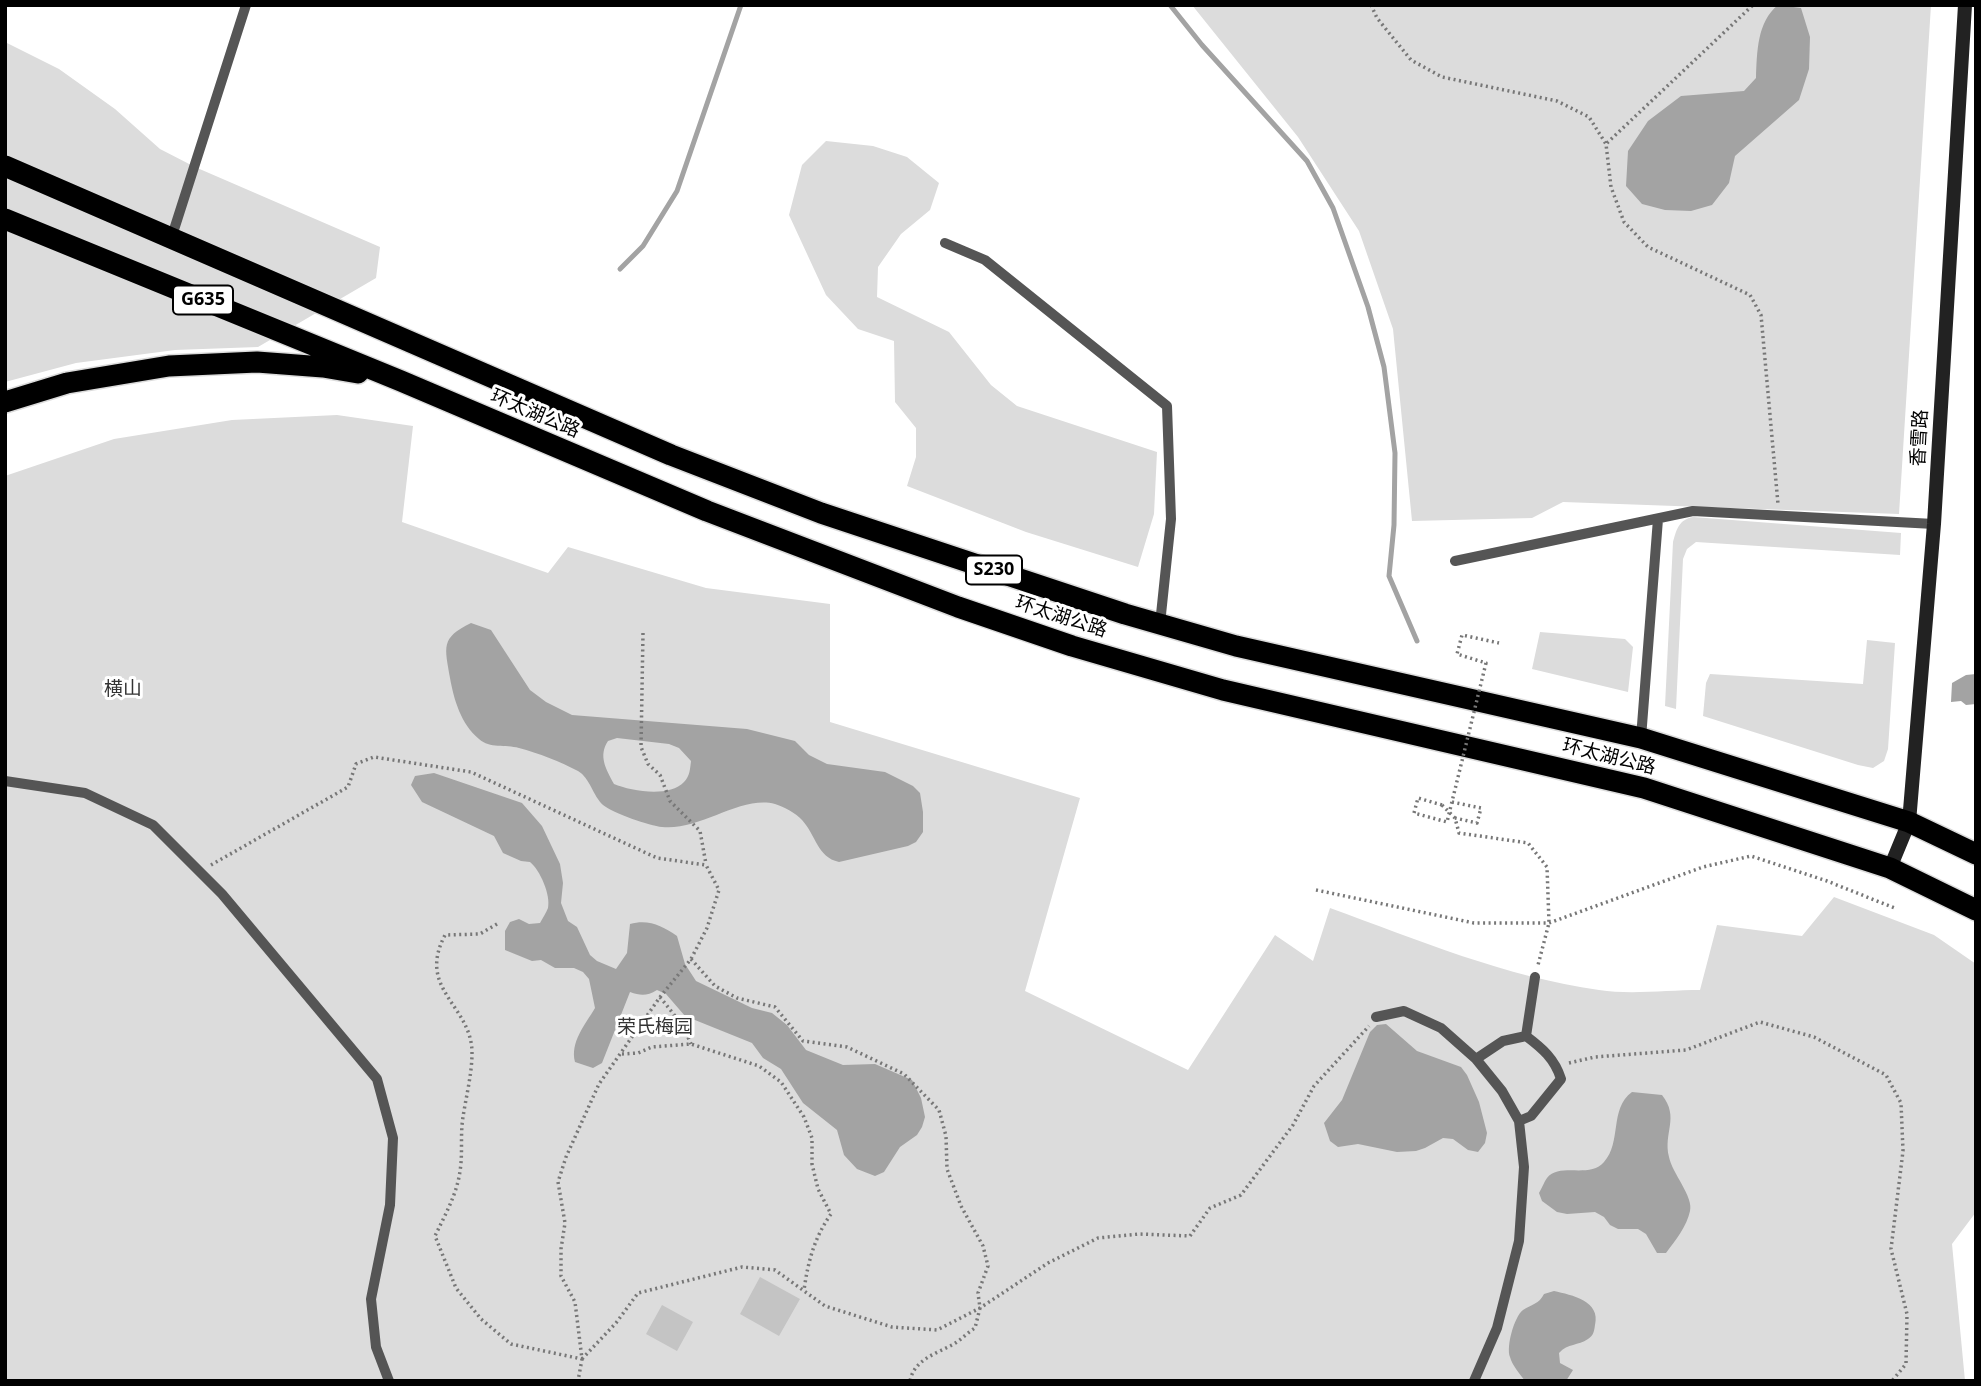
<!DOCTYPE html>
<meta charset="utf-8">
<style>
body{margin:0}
#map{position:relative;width:1981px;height:1386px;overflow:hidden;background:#fff;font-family:"Noto Sans",sans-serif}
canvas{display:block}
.frame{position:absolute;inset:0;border:7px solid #000;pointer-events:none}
</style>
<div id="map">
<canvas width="1981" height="1386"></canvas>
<div class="frame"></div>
</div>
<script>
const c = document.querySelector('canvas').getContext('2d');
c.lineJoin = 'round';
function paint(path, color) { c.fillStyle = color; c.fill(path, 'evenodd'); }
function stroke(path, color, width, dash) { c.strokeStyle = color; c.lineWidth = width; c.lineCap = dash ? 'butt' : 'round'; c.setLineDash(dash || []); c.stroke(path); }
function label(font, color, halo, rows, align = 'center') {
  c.font = font + ' "Noto Sans","Noto Sans SC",sans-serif'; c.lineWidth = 6; c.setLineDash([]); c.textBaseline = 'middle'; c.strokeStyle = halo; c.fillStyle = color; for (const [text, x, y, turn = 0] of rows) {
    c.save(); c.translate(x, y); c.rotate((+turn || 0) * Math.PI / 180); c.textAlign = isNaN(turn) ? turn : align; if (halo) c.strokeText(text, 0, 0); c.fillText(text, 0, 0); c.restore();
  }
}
paint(new Path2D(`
 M1192,5H1931L1899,514L1563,502L1532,518L1412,521L1393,329L1359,231L1298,137Z
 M5,42L59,69L115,109L160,149L195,167L380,247L376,278L258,347L175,350L76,363L5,382Z
 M826,141L873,146L907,157L939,183L930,210L901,234L878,267L877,297L949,332L991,385L1017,406L1157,452L1154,514L1138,567L1026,532L907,486L916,457V428L895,402L894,341L858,329L826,295L789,215L802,165Z
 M337,415L413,426L402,522L548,573L568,547L706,588L830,604V722L1080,798L1025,991L1188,1070L1275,935L1313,961L1330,908C1418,940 1506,977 1599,990C1630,995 1668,990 1700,990L1717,925L1802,936L1834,897L1934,935L1976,964V1212L1952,1244L1965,1381H5V476L114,439L232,420Z
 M1693,517L1901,533L1900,555L1696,542L1687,549L1683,559L1676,709L1665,706L1673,542C1677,528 1679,520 1693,517Z
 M1540,632L1625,639L1633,647L1628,692L1532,669Z
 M1867,640L1895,643L1888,749L1884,761L1873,768L1858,765L1703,716L1706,683L1710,674L1863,684Z`), '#dcdcdc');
paint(new Path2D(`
 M1778,5L1801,8L1810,37L1809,69L1799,100L1735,156L1729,183L1712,205L1691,211L1665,210L1642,204L1626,186L1628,151L1648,121L1681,96L1744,91L1756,78C1757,52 1757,22 1778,5Z
 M471,623L491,630L530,690L546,702L572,715L747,729L795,741L809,755L827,764L885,772L913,786L920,793L923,812V832L916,842L908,846L839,862C817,857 816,835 802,820C796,813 784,807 775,804C741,795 700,831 662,827C650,826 613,813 603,805C593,796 590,778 578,771C561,762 538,753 519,748C505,744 490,749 479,739C461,724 454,700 450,678C445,647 440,638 471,623ZM617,738L669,744L679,748L691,761C690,769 690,776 684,782C669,798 631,791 614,784C606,769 598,756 608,741Z
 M1976,674V704L1966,705L1961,701L1951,702L1952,683L1966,675Z
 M434,773L522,803L542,826L560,864L563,883L561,903L568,921L577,927L590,955L597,961L616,969L627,953L630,924C649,919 662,926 677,936L685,964L696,981L752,1008L772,1013L787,1025L806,1050L843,1065L875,1064L912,1080L921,1098L925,1117L922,1127L917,1135L900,1147L884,1172L875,1176L857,1169L844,1155L837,1130L803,1103L781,1069L763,1058L752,1043L685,1016L666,994L657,990C647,996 641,996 630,992L602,1063L593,1068L575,1062C570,1042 585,1025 595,1008L589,979L583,972L574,968H555L541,960L532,961L505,950V931L510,922L519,919L529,924L540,923C542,919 546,913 548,908C551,895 540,870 530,862L521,861L503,853L494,836L422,802L411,785L415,776Z
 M1386,1024L1417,1051L1461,1067L1467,1075L1479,1102L1487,1133L1485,1143L1478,1152L1468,1150L1453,1139L1443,1138L1425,1148L1416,1151L1397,1152L1358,1144L1338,1147L1330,1141L1324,1123L1342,1100L1370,1032L1377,1025Z
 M1632,1092L1662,1095C1680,1118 1663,1132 1669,1157C1672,1173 1694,1197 1690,1211C1687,1226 1675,1241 1666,1253H1657L1646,1234L1638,1229H1618L1610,1225L1604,1217L1595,1212L1567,1214L1557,1212L1542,1201L1539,1193C1542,1188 1544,1182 1547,1178C1560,1162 1590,1179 1604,1162C1622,1142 1609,1109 1632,1092Z
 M1554,1291C1572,1295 1601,1301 1595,1325C1594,1331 1594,1335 1588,1339C1578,1346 1568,1343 1559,1353L1560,1363L1573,1370L1566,1381H1525C1520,1374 1512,1365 1510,1357C1506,1347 1514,1317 1523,1310C1532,1304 1539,1304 1544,1294Z`), '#a3a3a3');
stroke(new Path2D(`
 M1170,5L1202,45L1307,161L1333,208L1368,307L1384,367L1395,453L1394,525L1389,576L1417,641
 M620,269L643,246L677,191L741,5`), '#a3a3a3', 5);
paint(new Path2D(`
 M760,1277L800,1299L779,1336L740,1314Z
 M662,1305L693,1322L677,1351L646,1334Z`), '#c4c4c4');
const highway = new Path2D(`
 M5,166L671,455L821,513L1125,614L1236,646L1641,738L1909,822L1976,854
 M5,219L401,381L707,511L958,607L1072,646L1223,690L1644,788L1890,868L1976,910
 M5,402L67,383L169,366L257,362L323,367L358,373`);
stroke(highway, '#dbdbdb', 24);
stroke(new Path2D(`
 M1371,5L1377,18L1411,60L1442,77L1557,101L1589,117L1606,144L1611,187L1624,222L1648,247L1750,295L1761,315L1778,504
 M1607,143L1753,5
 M643,633L641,747L648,764L660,775L670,801L700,831L706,864
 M1452,802L1481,808L1477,823L1455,818
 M1442,805L1455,818L1459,833L1528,843L1547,867L1549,923L1538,965
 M211,865L348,787L356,764L374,757L471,772L657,858L706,865L719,890L707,928L691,959L660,997L599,1084L566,1157L558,1182L565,1223L561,1249V1276L575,1302L582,1359L578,1381
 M1316,890L1474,923H1549L1703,867L1751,856L1827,881L1897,909
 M497,924L480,934L445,935C416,990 472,1005 472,1053C472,1074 466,1097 463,1117C460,1135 463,1153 460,1171C457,1194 445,1215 435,1236L456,1288L481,1319L511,1344L582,1359
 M691,959L715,986L737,998L775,1007L803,1041L847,1047L904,1074L939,1110L946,1136L947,1169L961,1206L983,1246L988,1266L978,1293L980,1308L975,1328C967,1333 960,1341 952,1345C935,1354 914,1360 910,1381
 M660,997L683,1026L691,1044
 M622,1054L638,1053L652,1047L691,1044L759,1066L781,1082L804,1117L812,1138V1164L818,1189L831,1214C814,1238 808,1262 804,1290
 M1569,1063L1595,1057L1686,1050L1760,1022L1814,1037L1886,1075L1901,1103L1903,1151L1891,1249L1907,1314L1906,1364L1892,1381
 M582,1359L616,1323L638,1293L742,1267L775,1270L825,1306L892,1327L937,1330L980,1308L1048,1263L1098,1238L1139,1234L1190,1236L1210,1208L1241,1195L1293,1125L1314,1086L1369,1026`), '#777', 3.5, [2, 3.5]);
stroke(new Path2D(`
 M171,239L246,5
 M945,243L985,260L1167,406L1171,519L1160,624
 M1455,561L1693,511L1934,524
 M1641,738L1658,519
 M5,781L85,793L153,825L222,894L377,1079L393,1138L390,1205L371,1299L376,1347L389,1381
 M1376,1017L1404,1011L1441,1028L1476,1059L1502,1091L1519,1121L1524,1167L1519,1241L1497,1328L1474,1381
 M1476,1059L1503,1041L1526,1036
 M1519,1121L1531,1116L1561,1079C1555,1059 1542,1048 1526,1036L1535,977`), '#555', 10);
stroke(new Path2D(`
 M1890,868L1909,822L1934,524L1965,5`), '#222', 14);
stroke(highway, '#000', 21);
stroke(new Path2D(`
 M1442,805L1418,798L1414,813L1447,822L1486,663L1457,654L1462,635L1499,643`), '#777', 3.5, [2, 3.5]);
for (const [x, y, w] of [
 [203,300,60],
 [994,570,56]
]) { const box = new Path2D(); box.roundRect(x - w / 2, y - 14.5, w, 29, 5); c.fillStyle = '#fff'; c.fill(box); stroke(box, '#000', 2); }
label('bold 18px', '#000', null, [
 ["G635",203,300],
 ["S230",994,570]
]);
label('19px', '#000', '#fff', [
 ["环太湖公路",535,414,23],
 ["香雪路",1920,438,-87],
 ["环太湖公路",1061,617,18],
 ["环太湖公路",1609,757,14]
]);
label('19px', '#333', '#fff', [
 ["横山",123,690],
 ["荣氏梅园",655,1028]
]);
</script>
